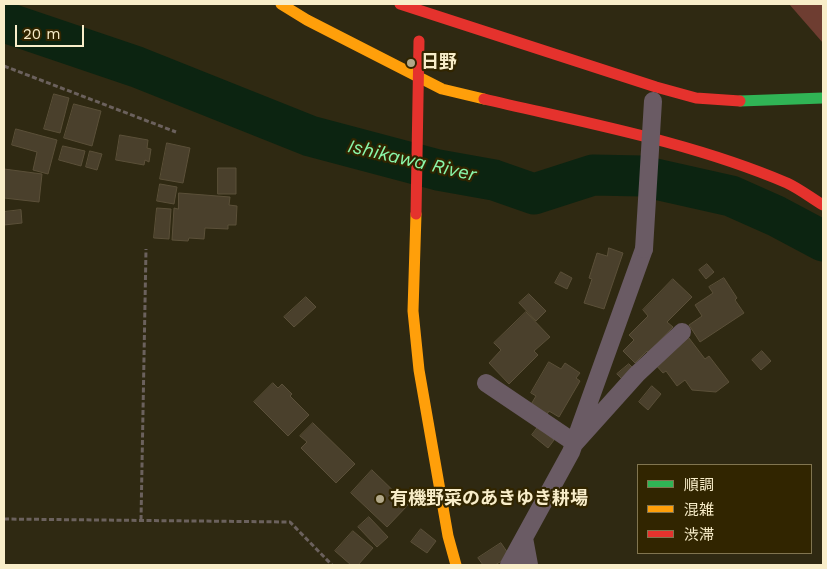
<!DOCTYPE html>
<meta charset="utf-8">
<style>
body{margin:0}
#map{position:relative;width:827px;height:569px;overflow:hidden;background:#2f2912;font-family:"Work Sans","Noto Sans JP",sans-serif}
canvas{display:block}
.frame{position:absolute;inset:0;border:5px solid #f8edc9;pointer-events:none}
.legend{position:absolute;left:637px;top:464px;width:175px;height:90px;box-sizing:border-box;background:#312500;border:1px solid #817550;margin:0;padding:6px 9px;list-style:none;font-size:15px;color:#f8edc9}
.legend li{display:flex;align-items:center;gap:10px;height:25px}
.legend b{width:25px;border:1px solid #817550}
.scale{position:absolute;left:15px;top:25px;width:69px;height:22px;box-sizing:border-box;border:2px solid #f8edc9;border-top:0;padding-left:6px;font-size:15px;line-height:18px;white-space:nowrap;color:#f8edc9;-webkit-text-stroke:4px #312500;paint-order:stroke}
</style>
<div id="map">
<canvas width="827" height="569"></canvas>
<div class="frame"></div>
<ul class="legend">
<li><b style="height:6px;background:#30b455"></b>順調</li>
<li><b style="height:6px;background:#ff9f0a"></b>混雑</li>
<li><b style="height:6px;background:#e5322d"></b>渋滞</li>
</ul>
<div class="scale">20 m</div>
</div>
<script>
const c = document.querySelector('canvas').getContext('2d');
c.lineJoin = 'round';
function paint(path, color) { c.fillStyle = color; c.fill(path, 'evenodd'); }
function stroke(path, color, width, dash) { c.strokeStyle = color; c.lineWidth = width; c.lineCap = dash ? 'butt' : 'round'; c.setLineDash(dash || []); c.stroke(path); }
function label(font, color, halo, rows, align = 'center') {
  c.font = font + ' "Work Sans","Noto Sans JP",sans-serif'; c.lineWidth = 4.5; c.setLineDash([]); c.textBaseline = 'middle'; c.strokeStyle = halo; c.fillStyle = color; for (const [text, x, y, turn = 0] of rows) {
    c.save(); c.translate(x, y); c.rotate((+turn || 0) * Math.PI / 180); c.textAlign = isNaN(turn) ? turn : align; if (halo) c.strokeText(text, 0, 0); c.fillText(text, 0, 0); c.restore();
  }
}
paint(new Path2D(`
 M789,4H823V43Z`), '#6e3d31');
stroke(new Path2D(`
 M4,22L137,67L310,136L438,170L494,180L534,194L593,175L642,176L731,196L776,216L823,241`), '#0c2411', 41);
const building = new Path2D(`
 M54,94L69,98L60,133L44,129Z
 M74,104L101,111L92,146L64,138Z
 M16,129L57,140L48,174L33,170L37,152L12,145Z
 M120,135L148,140L147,148L151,149L149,162L145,160L144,165L116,160Z
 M167,143L190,148L183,183L160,179Z
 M63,146L85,151L81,166L59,160Z
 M90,151L102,154L97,170L86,167Z
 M218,168H236V194H218Z
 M4,169L42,174L39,202L4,198Z
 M160,184L177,187L174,204L157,201Z
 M179,193L230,197L229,205L237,206L236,225H228V229L205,228L204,239L189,238L188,241L172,240L174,208L178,209Z
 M157,208L171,209L169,239L154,238Z
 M21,210L22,223L4,225V212Z
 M609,248L623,253L604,309L584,303L592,279L589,278L597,253L607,256Z
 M707,264L714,272L706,279L699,270Z
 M561,272L572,278L567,289L555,283Z
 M724,278L737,298L735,300L744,313L700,342L689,325L702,316L695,305L713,293L709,287Z
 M673,279L692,297L667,322L673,327L648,353L647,351L635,363L623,351L634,340L629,335L648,316L643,310Z
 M529,294L546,311L536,321L519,303Z
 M306,297L316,307L294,327L284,317Z
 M526,312L550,337L534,351L538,355L509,384L489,363L501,350L494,343Z
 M689,338L705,359L709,356L729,382L716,392L692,390L685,380L677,386L666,371L663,373L655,364Z
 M762,351L771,361L761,370L752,360Z
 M549,362L561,369L565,363L580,373L576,378L580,381L559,417L549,411L546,416L530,406L536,396L531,393Z
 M629,364L634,369L623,380L617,374Z
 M273,383L278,388L282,384L292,394L290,396L309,415L288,436L254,402Z
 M652,386L661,394L648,410L639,402Z
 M313,423L355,464L336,483L301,448L307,442L300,436Z
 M538,427L554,440L548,448L532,435Z
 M372,470L408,505L387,527L351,493Z
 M369,517L388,537L377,547L358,527Z
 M421,529L436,541L427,553L411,542Z
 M353,531L373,548L358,565H351L335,551Z
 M501,543L510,556L495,565H483L478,558Z`);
paint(building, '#4a402c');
stroke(building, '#5b5039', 1);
stroke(new Path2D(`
 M4,66L176,132
 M4,519L290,522L332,565
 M141,520L146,249`), '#6b615d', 3, [5, 2.5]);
stroke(new Path2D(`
 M486,383L575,443L637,374L682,332
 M524,538L529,565
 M509,565L571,452L644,249`), '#6a5b64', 18);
stroke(new Path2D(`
 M740,101L823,98`), '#30b455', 11);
stroke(new Path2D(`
 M281,4L307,20L442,89L484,99
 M416,214L413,311L419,370L448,536L456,565`), '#ff9f0a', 11);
stroke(new Path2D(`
 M400,4L656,87L696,98L740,101
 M484,99C586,123 691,142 787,183C800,189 811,198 823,205`), '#e5322d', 11);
stroke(new Path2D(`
 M644,249L653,101`), '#6a5b64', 18);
stroke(new Path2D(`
 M416,214L419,41`), '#e5322d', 11);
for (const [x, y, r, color] of [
 [411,63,5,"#b2a889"],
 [380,499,5,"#b2a889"]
]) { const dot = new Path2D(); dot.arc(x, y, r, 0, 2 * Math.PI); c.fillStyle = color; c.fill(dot); stroke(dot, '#312500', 2); }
label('bold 18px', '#f8edc9', '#312500', [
 ["日野",421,63],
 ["有機野菜のあきゆき耕場",390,499]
], 'left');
label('italic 19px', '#8af8ab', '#312500', [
 ["Ishikawa River",412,161,13]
]);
</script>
